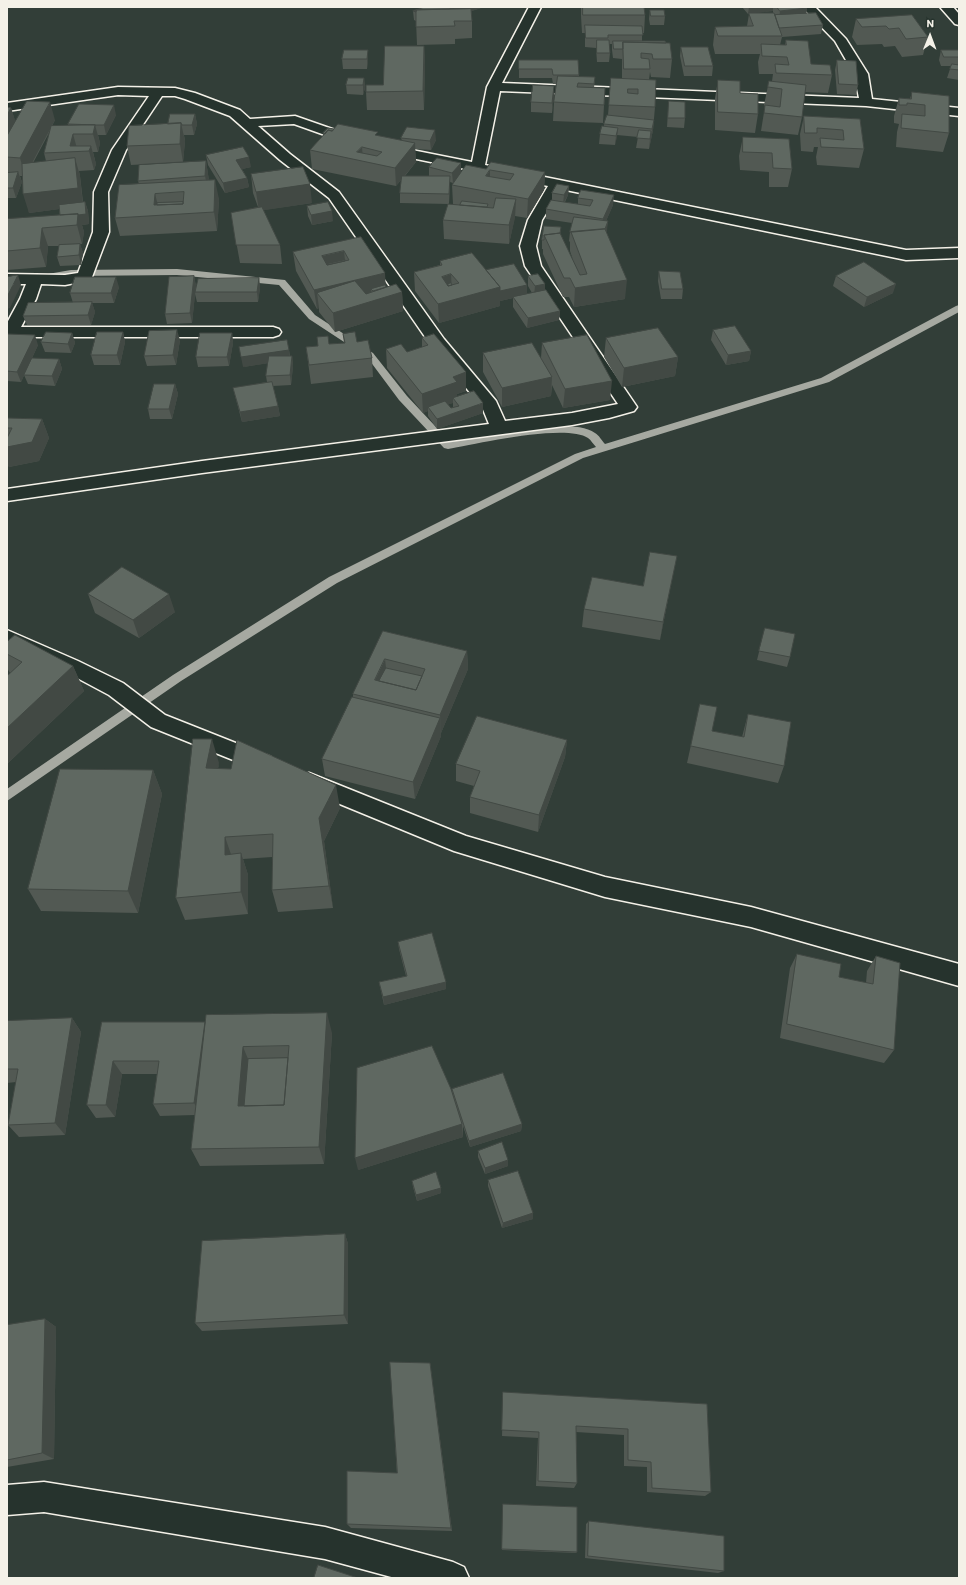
<!DOCTYPE html>
<style>
body{margin:0}
#map{position:relative;width:966px;height:1585px;overflow:hidden;background:#323e38;font-family:Itim,sans-serif}
canvas{display:block}
.frame{position:absolute;inset:0;border:8px solid #f4f1e8;pointer-events:none}
.north{position:absolute;left:910px;top:16px;width:40px;height:40px;-webkit-text-stroke:3px #26332d;paint-order:stroke;rotate:1deg;font-size:11px;font-weight:700;line-height:16px;text-align:center;color:#f4f1e8}
.north::after{content:'';display:block;margin:auto;width:14px;height:18px;background:#f4f1e8;clip-path:polygon(50% 0,100% 100%,50% 72%,0 100%)}
</style>
<div id="map">
<canvas width="966" height="1585"></canvas>
<div class="frame"></div>
<div class="north">N</div>
</div>
<script>
const c = document.querySelector('canvas').getContext('2d');
c.lineJoin = 'round';
function paint(path, color) { c.fillStyle = color; c.fill(path, 'evenodd'); }
function stroke(path, color, width, dash) { c.strokeStyle = color; c.lineWidth = width; c.lineCap = dash ? 'butt' : 'round'; c.setLineDash(dash || []); c.stroke(path); }
paint(new Path2D(`
 M177,269L285,280L315,315L373,353L407,396L450,442C482,436 567,415 595,433C599,435 602,441 605,444L821,378L956,306L959,305V312L829,382L583,458L337,583L181,681L7,801V789L173,675L329,577L575,454L596,447C593,444 591,440 588,438C566,423 475,444 448,449L444,448L399,400L367,357L309,319L279,285L177,275L71,276L7,287V281L71,270Z`), '#a6a9a1');
const street = new Path2D(`
 M529,7H541L502,83L859,98L854,74L835,41L802,7H815L846,39L868,74L872,99L959,108V116L866,106L500,91L485,165L906,250L959,248V258L906,260L561,189L542,220L536,246L541,266L637,407L634,411L609,418L572,425L202,473L7,501V489L202,461L489,424L482,407L432,347L329,198L280,160L230,116L185,99L175,96H162L126,150L108,192L109,232L92,277L90,280L65,285L41,284L36,299L21,327H273L279,329L281,332L279,335L273,337H16L13,342L7,343V323L20,299L26,284H7V274L65,275L78,273L93,232L94,192L112,150L149,96L118,95L7,111V103L118,87L175,88L195,93L240,110L250,119L295,116L358,138L360,141L358,144L353,145L294,124L258,126L290,154L339,192L444,339L496,401L505,421L572,413L618,404L525,266L520,246L528,220L548,186L387,153L382,152L380,149L382,146L387,145L472,162L487,87Z
 M940,7H953L959,14V25L955,24Z
 M7,630L78,661L123,683L165,715L271,757L274,763L271,769L263,772L151,727L109,695L64,671L7,646Z
 M309,773L466,836L605,877L751,907L959,964V986L751,927L605,897L454,851L301,788L298,782L301,776Z
 M44,1482L325,1527L453,1562L464,1567L469,1578H395L325,1559L44,1512L7,1515V1485Z`);
stroke(street, '#f4f1e8', 3);
paint(street, '#26332d');
paint(new Path2D(`
 M425,7H484L471,11L472,21V38L455,39V44L417,45L416,21L414,20L413,11Z
 M581,7H644L645,15L644,33H642V41L672,59L670,78L651,77L650,72L649,80L655,107L653,130L649,149L636,148L638,137L617,135L615,145L599,144L600,134L604,126V124L608,115L611,78H622V59L613,58L612,50V44H609L610,53L609,62H597L596,48L585,47V33H582L581,16Z
 M742,7H806L807,8L806,13L823,25L821,34L782,37L780,45H785L786,40L811,64L832,75L828,93L805,92L802,117L798,135L761,131L765,106L764,105L769,81H772L773,74H759L758,62L760,54H715L713,45L715,27L747,26L749,14H748ZM773,11V13H752Z
 M650,10L665,16L664,25H650L649,19Z
 M912,15L928,37L923,55L902,57L895,46L884,47L882,44L857,45L852,37L856,19Z
 M424,46L425,64L424,110H367L366,92L383,85Z
 M681,47L713,66L712,76H684L680,56Z
 M941,50H959V80L947,78L951,66H941L939,60Z
 M342,59H368L367,69H343Z
 M519,60L579,75V77H595L594,88H605L603,123L553,121L554,102L556,84H553L552,78H519Z
 M837,60L858,85L856,95L837,94L835,70Z
 M364,78L365,88L363,95L347,94L346,85Z
 M718,80L740,93L758,114L755,133L715,130V98Z
 M912,92L949,96V133L943,152L896,147L897,132L899,124L894,123V116L899,98L910,99Z
 M554,95L552,113L531,112V102Z
 M669,101L685,118L684,128L667,127L668,111Z
 M7,107L11,108L15,121L55,120L52,126L68,125V124L116,115L106,135H98L100,143L98,152H93L96,164L94,170L79,171L80,176L83,202H85L88,211L89,224L82,225L84,232L82,244H80L83,253L81,265L60,266L57,257L59,246H48L46,267L7,270V219L60,215L59,209L29,213L23,176H20L22,182L16,198H7ZM50,131L44,153L46,161L33,163Z
 M195,114L197,124L194,135H184L185,141L183,162L131,165L127,146L168,124Z
 M804,116L860,119L864,149L859,168L817,165L816,157L818,147H814L813,152L801,151L800,134Z
 M323,133L378,136L402,141L401,138L436,140L431,150L415,149L416,162L405,176H429V167L461,163V172L486,169L545,172L544,190L527,218L515,216L509,244L444,239L443,220L458,205L453,204L452,185L460,173L453,183L450,182L449,204L400,203V193L401,180L396,186L312,169L310,150L323,136Z
 M743,137L789,139L792,169L788,187H769V172L740,170L739,156Z
 M206,155L251,167L242,169L247,178L249,187L225,193L208,165Z
 M206,161L209,181L219,199L217,231L120,236L115,218L139,184L138,181Z
 M251,174L312,203L263,210L280,245L282,264L240,263L231,213L258,207L253,193Z
 M569,186L568,195L565,202L578,204V198L581,190L613,205L606,221H608L606,232L625,299L574,307L569,297H563L543,254V249H542V240L544,226L561,227L560,234L573,260L570,251V242L569,241L570,232L572,223L546,219V209L552,200V193Z
 M307,206L333,221L312,225L308,216Z
 M361,237L386,286V287L402,292L403,311L335,332L319,312V308L317,309L296,271L293,252Z
 M440,261L486,270L527,294L532,293L528,286V276L545,284V290L560,311L559,320L527,328L513,307V298L500,301V306L439,323L415,291L414,272L440,265Z
 M659,271L683,289L682,299H661L658,281Z
 M194,276L196,286L259,278L260,288L258,302H197L195,294L192,323L167,324L165,314Z
 M836,276L893,293L864,307L833,286Z
 M119,287L114,303H92L95,312L91,325H27L23,316L73,303L70,293Z
 M713,330L751,351L749,361L726,365L711,340Z
 M123,332L125,342L120,365H94L91,355Z
 M72,333L75,343L71,353L45,352L41,342Z
 M232,333L233,343L229,366L198,367L196,357Z
 M7,334L38,345L21,382L7,381Z
 M343,334L357,342L372,358L373,377L311,384L306,347L344,343Z
 M422,338L466,372V391L457,394V397L483,413L437,429L428,416V411L423,413L387,368L386,349L407,352L422,347ZM453,403V408H451L448,404Z
 M606,338L678,357L675,376L622,387L604,357Z
 M180,340L176,365L147,366L144,356Z
 M542,343L610,400L563,408L552,385L551,396L502,407L483,372V353L541,358Z
 M289,350L290,356H292L293,366L291,385L273,386L278,406L280,416L242,422L233,388L267,382L266,376L268,363L243,367Z
 M59,359L62,369L55,386L28,384L24,375Z
 M175,384L178,394L172,419H150L148,409Z
 M7,418L42,419L49,438L39,461L9,467L7,463Z
 M673,574L660,640L582,627L584,609Z
 M88,594L175,612L139,638L95,613Z
 M765,628L790,657L787,667L757,660Z
 M383,631L467,651L468,669L441,733V736L415,799L325,776L322,759L353,697V694Z
 M7,642L73,666L84,691L7,764V676L10,673L7,668Z
 M700,704L712,731L742,737L748,714L784,766L778,783L687,763Z
 M567,740L565,757L538,832L470,813V797L474,786L456,781V764Z
 M219,763L218,769L340,808L324,841L333,908L278,912L272,890V857L243,859L248,875V914L185,920L176,898Z
 M153,770L162,794L138,913L41,911L28,889Z
 M398,942L446,982V989L384,1005L379,982L406,976L399,949Z
 M797,954L839,977L866,983L867,971L876,956L894,1050L884,1063L780,1038L790,968Z
 M72,1018L81,1032L65,1135L19,1137L8,1125L16,1082L7,1083V1021Z
 M102,1022L332,1033L324,1164L200,1166L191,1149L195,1115L160,1116L153,1104L157,1074H122L115,1117L96,1118L87,1105Z
 M452,1089L522,1124L521,1131L470,1147L463,1126V1137L358,1170L452,1091Z
 M478,1151L508,1160V1166L485,1174L478,1157Z
 M488,1180L533,1213V1219L502,1228L488,1186Z
 M412,1181L441,1193L417,1201L413,1187Z
 M345,1234L348,1244V1324L202,1331L195,1323Z
 M45,1319L56,1327L54,1459L7,1467V1325Z
 M430,1363L452,1531L351,1528L347,1524L397,1473Z
 M503,1399L707,1404L711,1492L705,1496L647,1492V1467L624,1466V1435L576,1432L577,1483L574,1488L536,1486L538,1438L502,1436Z
 M503,1506L577,1552L576,1553L502,1550Z
 M589,1521L724,1571L718,1573L585,1558L586,1524Z`), '#525953');
paint(new Path2D(`
 M456,7H484L425,27V18Z
 M749,7H773V11L748,14Z
 M807,8L806,17L779,21L780,11Z
 M424,46L425,64L424,110L423,91Z
 M368,50V59L367,69V59Z
 M364,78L365,88L363,95V85Z
 M554,86V95L552,113V103Z
 M50,102L55,120L25,176L20,158Z
 M114,105L116,115L106,135L104,125Z
 M11,108L17,126L7,143V115Z
 M195,114L197,124L194,135L192,125Z
 M654,120L653,130L649,149L650,139Z
 M181,123L185,141L183,162L180,144Z
 M95,125L100,143L98,152L93,134Z
 M618,128L617,137L615,145L616,136Z
 M435,130L436,140L431,150L430,141Z
 M73,134L78,152L70,146Z
 M415,143L416,162L396,186L395,168Z
 M91,146L96,164L94,170L89,151Z
 M362,147L363,161L357,152Z
 M249,157L251,167L238,170L236,160Z
 M75,158L80,176L83,206L29,213L23,194Z
 M206,161L209,180V195L205,176Z
 M461,163V173L453,183L452,173Z
 M490,170V189L486,176Z
 M18,172L22,182L16,198L13,188Z
 M545,172L544,190L527,218L528,199Z
 M450,176V186L449,204V194Z
 M247,178L249,187L225,193L223,183Z
 M215,180L219,199L217,231L214,212Z
 M310,184L312,203L259,211L256,192Z
 M569,186L568,195L563,204L564,195Z
 M155,194L160,213L154,205Z
 M614,195L613,205L603,228V219Z
 M516,199L515,218L509,244V225Z
 M85,202L88,211L89,224L82,225L84,232L82,244L77,225L63,226Z
 M332,211L333,221L312,225L311,215Z
 M608,221L607,231L602,246L603,236Z
 M42,228L48,246L46,267L40,248Z
 M80,244L83,253L81,265L79,255Z
 M344,251L346,270L328,274L322,256Z
 M385,273L386,292L371,289L372,295L317,293L319,308L317,309L314,290Z
 M451,274L452,293L442,277Z
 M18,275L21,285L10,308L7,309V297Z
 M194,276L196,286L192,323L190,313Z
 M116,277L119,287L114,303L111,293Z
 M259,278L260,288L258,302L257,292Z
 M627,280L625,299L574,307L575,288Z
 M545,284V294L534,296L535,286Z
 M896,284L893,293L864,307L867,297Z
 M527,285V295L513,297V298L500,301V306L439,323L438,304L500,287Z
 M402,292L403,311L335,332L333,313Z
 M92,302L95,312L91,325L88,315Z
 M560,311L559,320L527,328L528,318Z
 M177,330L180,340L176,365L173,355Z
 M123,332L125,342L120,365L117,355Z
 M72,333L75,343L71,353L68,344Z
 M232,333L233,343L229,366L227,357Z
 M35,335L38,345L21,382L17,372Z
 M289,350L290,360L243,367L241,357Z
 M751,351L749,361L726,365L728,355Z
 M292,356L293,366L291,385L290,375Z
 M678,357L675,376L622,387L624,368Z
 M59,359L62,369L55,386L52,376Z
 M466,372V391L457,394V401L453,398V403L431,410L428,407V411L423,413L422,394L453,377Z
 M552,377L551,396L502,407V388Z
 M612,381L610,400L563,408L565,389Z
 M175,384L178,394L172,419L169,409Z
 M483,403V413L437,429V419Z
 M278,406L280,416L242,422L240,412Z
 M42,419L49,438L39,461L9,467L7,463V447Z
 M677,556L673,574L660,640L663,622Z
 M169,594L175,612L139,638L133,620Z
 M467,651L468,669L441,733L440,715Z
 M385,659L387,677L376,689L375,680Z
 M73,666L84,691L7,764V728Z
 M440,718L441,736L415,799L413,782Z
 M212,739L219,763L213,792L206,768Z
 M567,740L565,757L538,832L539,815Z
 M153,770L162,794L138,913L128,891Z
 M336,785L340,808L324,841L333,908L329,886L319,818Z
 M225,837L233,860L225,855Z
 M241,853L248,875V914L241,892Z
 M446,982V989L384,1005L383,997Z
 M327,1013L332,1033L324,1164L319,1147Z
 M72,1018L81,1032L65,1135L55,1123Z
 M205,1022L201,1115L194,1103Z
 M243,1047L251,1066L246,1117L238,1106Z
 M113,1061L122,1074L115,1117L106,1105Z
 M462,1124L463,1137L358,1170L355,1158Z
 M522,1124L521,1131L470,1147L469,1141Z
 M508,1160V1166L485,1174V1168Z
 M441,1188V1193L417,1201L416,1195Z
 M533,1213V1219L502,1228L503,1223Z
 M345,1234L348,1244V1324L344,1315Z
 M45,1319L56,1327L54,1459L42,1453Z
 M430,1363L431,1371L452,1531L451,1528Z`), '#424944');
const building = new Path2D(`
 M425,7H456L449,9L416,10V12L413,11Z
 M583,7H644L645,15H583Z
 M777,7H806L807,8L780,11Z
 M471,9L472,21H454L455,26L416,27V10Z
 M650,10H664L665,16H651Z
 M749,13H774L782,36H718L715,27L753,26Z
 M816,13L823,25L779,28L775,15Z
 M912,15L928,37L906,39L899,28L889,29L886,26L862,27L856,19Z
 M585,25L642,26L643,35H608V38H586Z
 M597,40H609L610,53H597Z
 M786,40L808,41L811,64L830,65L832,75L776,73L775,64L789,65L787,57L762,56L761,44L786,45Z
 M613,41H665L666,43L623,42V49H614Z
 M623,42L670,43L672,59H653L652,54L641,53V58L649,59L650,69H624Z
 M385,46H424L423,91L366,92V85H383Z
 M681,47H708L713,66H685Z
 M344,50H368L367,59H342Z
 M941,50H959V57H944Z
 M519,60H578L579,75H553L552,69H519Z
 M837,60L856,61L858,85L839,84Z
 M952,64L959,65V70L950,69Z
 M558,76L595,77L594,84L578,83L577,87L605,88L604,105L554,102Z
 M348,78H364L363,85H346Z
 M611,78L656,80L655,107L609,105ZM628,89H638V94L628,93Z
 M718,80L740,81V93L758,94V114L718,112Z
 M769,81L806,85L802,117L764,113L765,105L780,107L782,89L768,87Z
 M533,85L554,86L552,103L531,102Z
 M912,92L949,96V133L901,128L902,114L925,116V105L907,103V105H899V98L911,99Z
 M27,101L50,102L20,158L7,157V136Z
 M669,101L685,102V118H668Z
 M79,104L114,105L104,125H95L68,124Z
 M7,107L11,108L7,115Z
 M170,114H195L192,125H182L181,123L168,124Z
 M607,115L654,120L652,129L604,124Z
 M804,116L860,119L864,149L821,147L820,138L844,140L843,130L817,128V133H805Z
 M181,123L180,144L127,146L129,126Z
 M338,124L378,132L375,135L415,143L395,168L310,150L328,130L332,131ZM362,147L382,152L377,156L357,152Z
 M95,125L93,134H73L70,146H91L89,151L44,153L51,126Z
 M602,126L618,128L616,136L600,134Z
 M407,127L435,130L430,141L401,138Z
 M328,128L334,129L332,131L328,130L325,134L323,133Z
 M639,130L651,131L650,139L637,138Z
 M743,137L789,139L792,169L773,168L772,153L743,152Z
 M243,147L249,157L236,160L247,178L223,183L206,155Z
 M75,158L78,188L23,194L22,164Z
 M437,158L461,163L452,173L429,167Z
 M206,161L205,176L138,181L139,165Z
 M491,162L545,172L528,199L452,185L466,165L486,169ZM490,170L514,174L510,180L486,176Z
 M303,167L310,184L256,192L251,174Z
 M18,172L13,188H7V173Z
 M402,176H450L449,194L400,193Z
 M215,180L214,212L115,218L119,185ZM184,192L183,204L154,205L155,194Z
 M557,184L569,186L564,195L552,193Z
 M581,190L614,195L603,219L546,209L551,200L590,206L593,200L578,198Z
 M496,198L516,199L509,225L443,220L448,204L493,208Z
 M462,201L488,204L487,207L460,205Z
 M85,202L86,214L78,215V214L60,215L59,205Z
 M183,202V204L157,205V203Z
 M328,202L332,211L311,215L307,206Z
 M262,207L280,245H236L231,213Z
 M78,214L77,225L42,228L40,248L7,251V219Z
 M574,217L608,221L605,229L573,232H570Z
 M544,226L561,227L560,233L544,235V240H542Z
 M605,229L627,280L575,288L570,278H564L544,235L560,233L580,275L587,274L571,232Z
 M361,237L385,273L314,290L293,252ZM344,251L349,260L327,265L322,256Z
 M80,244L79,255L57,257L59,245Z
 M472,253L500,287L438,304L414,272L442,265L440,261ZM451,274L459,283L448,286L442,277Z
 M345,260V261L327,265V264Z
 M864,262L896,284L867,297L836,276Z
 M514,264L527,285L500,291V287L486,270Z
 M659,271L680,272L683,289H662Z
 M538,274L545,284L535,286L528,276Z
 M18,275L7,297V277Z
 M194,276L190,313L165,314L169,277Z
 M75,277H116L111,293H70Z
 M259,278L257,292H195L198,279Z
 M355,281L366,294L396,284L402,292L333,313L317,293Z
 M451,283L452,285L448,286V284Z
 M385,285L386,287L373,291L371,289Z
 M546,290L560,311L528,318L513,297Z
 M92,302L88,315L23,316L28,303Z
 M735,326L751,351L728,355L713,330Z
 M658,328L678,357L624,368L606,338Z
 M177,330L173,355L144,356L149,331Z
 M46,332L72,333L68,344L41,342Z
 M97,332H123L117,355H91Z
 M355,332L357,342L368,340L372,358L309,365L306,347L318,346L317,337L328,336L329,344L345,343L343,334Z
 M200,333H232L227,357H196Z
 M7,334L35,335L17,372L7,371Z
 M434,334L466,372L453,377L457,382L422,394L386,349L401,344L407,352L428,345L422,338Z
 M587,335L612,381L565,389L542,343Z
 M287,340L289,350L241,357L239,347Z
 M532,343L552,377L502,388L483,353Z
 M269,356H292L290,375L266,376Z
 M32,358L59,359L52,376L24,375Z
 M272,382L278,406L240,412L233,388Z
 M154,384H175L169,409H148Z
 M474,391L483,403L437,419L428,407L445,401L451,408L459,406L453,398Z
 M7,418L42,419L32,442L7,447V438L12,428H7Z
 M650,552L677,556L663,622L584,609L592,577L643,586Z
 M122,567L169,594L133,620L88,594Z
 M765,628L795,634L790,657L759,651Z
 M383,631L467,651L440,715L353,694ZM385,659L425,669L416,690L375,680Z
 M15,635L73,666L7,728V676L22,662L7,654V642Z
 M386,668L422,676L416,690L379,681Z
 M352,697L440,718L413,782L322,759Z
 M700,704L717,707L712,731L744,737L748,714L791,722L784,766L691,746Z
 M477,716L567,740L539,815L470,797L480,771L456,764Z
 M193,739H212L206,768L231,769L237,740L336,785L319,818L329,886L272,890L273,834L225,837V855L241,853V892L176,898Z
 M60,769L153,770L128,891L28,889Z
 M432,933L446,982L383,997L379,982L407,976L398,942Z
 M797,954L841,964L839,977L873,984L876,956L900,963L894,1050L787,1024Z
 M327,1013L319,1147L191,1149L206,1015ZM289,1046L284,1105L238,1106L243,1047Z
 M72,1018L55,1123L8,1125L18,1069H7V1021Z
 M102,1022H205L194,1103L153,1104L159,1061H113L106,1105H87Z
 M432,1046L451,1089L462,1124L355,1158L357,1068Z
 M288,1058L284,1105L244,1106L248,1059Z
 M503,1073L522,1124L469,1141L452,1089Z
 M502,1142L508,1160L485,1168L478,1151Z
 M518,1171L533,1213L503,1223L488,1180Z
 M436,1172L441,1188L416,1195L412,1181Z
 M345,1234L344,1315L195,1323L202,1241Z
 M45,1319L42,1453L7,1460V1325Z
 M390,1362L430,1363L451,1528L347,1524V1471L397,1473Z
 M503,1392L707,1404L711,1492L652,1488L651,1462L628,1460V1429L576,1426L577,1483L538,1481L539,1432L502,1430Z
 M503,1504L577,1507V1552L502,1549Z
 M589,1521L724,1536V1571L588,1556Z
 M318,1565L358,1578H314Z`);
paint(building, '#5f6861');
stroke(building, '#424944', 1);
</script>
